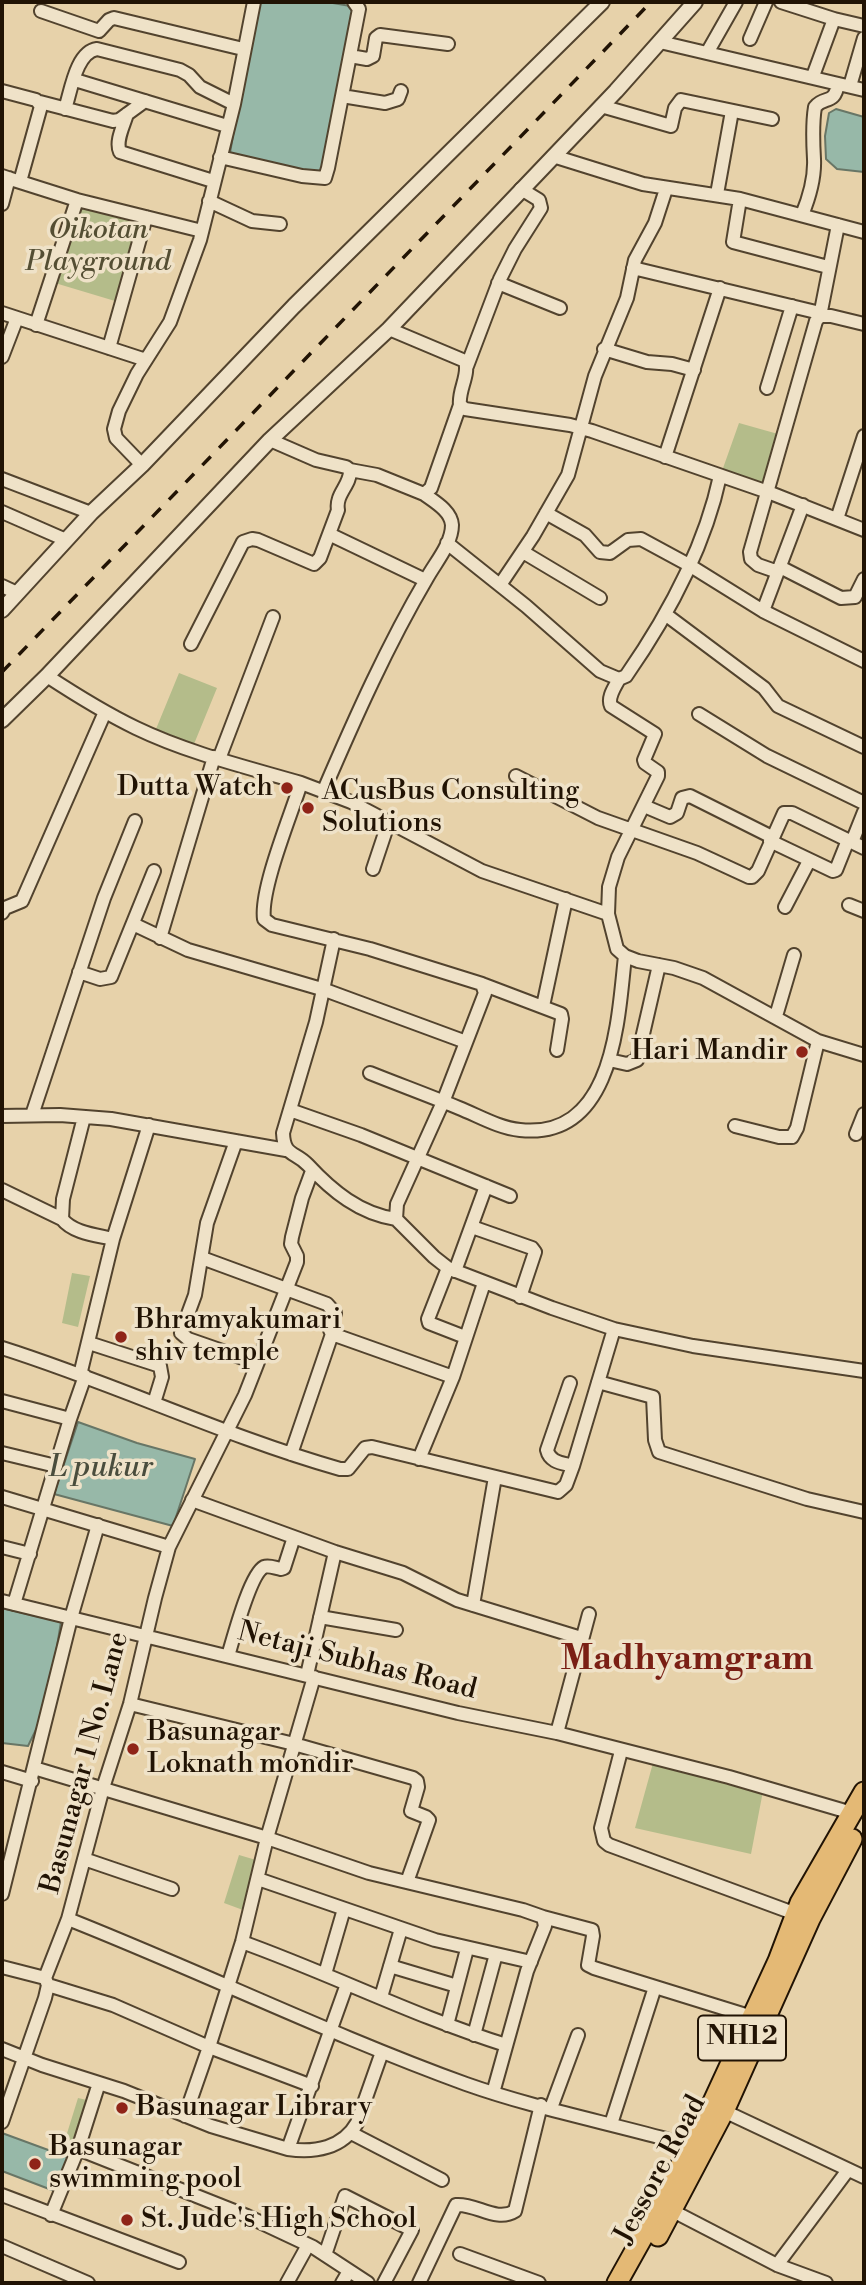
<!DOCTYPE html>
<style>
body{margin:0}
#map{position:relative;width:866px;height:2285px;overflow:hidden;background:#e7d2aa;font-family:"Libre Bodoni",serif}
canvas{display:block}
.frame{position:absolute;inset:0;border:4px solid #211304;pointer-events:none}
</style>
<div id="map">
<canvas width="866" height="2285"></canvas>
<div class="frame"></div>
</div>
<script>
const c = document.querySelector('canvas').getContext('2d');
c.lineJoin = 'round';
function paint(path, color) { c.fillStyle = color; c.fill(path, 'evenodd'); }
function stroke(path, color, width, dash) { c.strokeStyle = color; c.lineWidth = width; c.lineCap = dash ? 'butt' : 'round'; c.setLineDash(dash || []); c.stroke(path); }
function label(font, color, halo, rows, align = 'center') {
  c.font = font + ' "Libre Bodoni",serif'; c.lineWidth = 7; c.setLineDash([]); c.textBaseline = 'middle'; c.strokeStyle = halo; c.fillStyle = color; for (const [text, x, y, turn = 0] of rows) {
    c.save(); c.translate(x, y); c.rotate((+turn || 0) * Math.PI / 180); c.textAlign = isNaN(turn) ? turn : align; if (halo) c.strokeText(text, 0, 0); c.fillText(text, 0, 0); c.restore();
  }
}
paint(new Path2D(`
 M80,195L133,209L129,223L139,225L115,301L55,283Z
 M739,423L778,434L767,485L722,471Z
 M179,673L217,688L194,744L156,729Z
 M72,1273L90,1276L78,1327L62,1323Z
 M653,1763L763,1791L751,1854L635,1828Z
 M239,1855L256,1860L243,1910L224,1903Z
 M78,2098L91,2101L72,2147L64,2143Z`), '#b4bc8a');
const water = new Path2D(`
 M259,2H327L356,7L321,174L230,153L248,47Z
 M836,109L864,117V172L837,169L826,159L825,136L829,113Z
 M78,1422L137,1443L195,1459L173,1526L54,1494Z
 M2,1608L61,1622L47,1707L28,1746L2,1743Z
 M2,2133L70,2158L57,2192L2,2171Z`);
paint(water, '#97b8a8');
stroke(water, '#687666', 2);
const minor = new Path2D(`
 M781,2L834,19L864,26
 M41,11L99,31L109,20L114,18L243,49
 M750,39L766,2
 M660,42L864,90
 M707,53L736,2
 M350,56L367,59L373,56L376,38L380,35L448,44
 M813,76L834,19
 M75,80L227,126
 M850,86L864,38
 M2,91L36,100L41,106L21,178L17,181L2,176
 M342,96L385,103L398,99L401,91
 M40,102L113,121L119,120L145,101
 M601,106L671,126L675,108L681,100L772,119
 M65,109C71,91 76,52 97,49L180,70L189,75L200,87L234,104
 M127,114C124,125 115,141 120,152L213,181
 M553,156L643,184L740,199L864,232
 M220,157L302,176L325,178L328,168L359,9L354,2
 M17,181L77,200L202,231
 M717,194L732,111
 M740,199L733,242L828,267
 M209,201L252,221L280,224
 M2,204L9,178
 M802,215C809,198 815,179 814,159C813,142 812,125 815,107C825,95 834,106 838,84
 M633,268L820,313
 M498,283L560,308
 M2,313L146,360
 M820,316L838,225
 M36,325L77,200
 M389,329L465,361C470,375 458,390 460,405L465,409L570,425L592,431L768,492L864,530
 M109,348L146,217
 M604,349L647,362L672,364L694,370
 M2,357L17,318
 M467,366L500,279L515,249L541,208L539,200L521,189
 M767,388L792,306
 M665,457L720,288
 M142,465L116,438L114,429L119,411L137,374L170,322L200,240L234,104L254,2
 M350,470L377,475L424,494L431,488L460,405
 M2,479L91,513
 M2,512L66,540
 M546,513L585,535L600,552L610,553L628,540L641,539L689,565L763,611L864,661
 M837,519L864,436
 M329,534L425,580
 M447,543L526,606L600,671L619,679L626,676C667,617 705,546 720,476
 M523,552L600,598
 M780,567L841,598L855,597L864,579
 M778,572L758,565L751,559L750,552L816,321L820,316H831L864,324
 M500,585L533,536L568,475L595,376L627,298L635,260L655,223L666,189
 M2,586L17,593
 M763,611L803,505
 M665,614L764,688L778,706L864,747
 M191,644L243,542L252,539L258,540L314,564L320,558L338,510C335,494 351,485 350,470L346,467L316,460L270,440
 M47,676C76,695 105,713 136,728C188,753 246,767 301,783C291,815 260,889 264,919L272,925L370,949L482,984L485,993L443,1102L397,1204L396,1219L434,1257L448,1268L552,1308L614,1329L693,1346L864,1371
 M619,679C615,687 607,697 611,706L655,734L644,760L645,763L658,772V776L618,857L609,887L608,914L617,949L625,956L638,961L674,968L703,978L818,1041L864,1055
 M699,714L767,756L864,803
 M219,759L273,617
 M516,776L598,818L697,853L749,877H752L758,871L784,813H792L864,848
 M301,783L351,802L482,871L608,914
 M324,790C355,718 387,646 427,578C435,563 452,544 452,525C451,511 435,502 424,494
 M644,806L670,817L677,813L682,798L690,796L772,837
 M770,841L833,871L836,870L848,840
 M852,842L864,812
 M373,869L389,821
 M849,905L864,911
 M785,907L809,861
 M2,913L5,908L22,901L105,712
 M133,924L188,950L325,990L466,1042
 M160,938L214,757
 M334,939L316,1022L283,1133C284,1157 295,1151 308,1165C332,1191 360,1214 396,1219
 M79,972L100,979L111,977L154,871
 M482,984L561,1014L562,1019L557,1050
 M543,1006L566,899
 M776,1016L794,955
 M609,1060L627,1064L637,1060L659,965
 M370,1073C400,1085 430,1096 459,1108C479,1116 499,1128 520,1130C614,1140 618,1020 625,956
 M290,1110L361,1135L510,1196
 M32,1115L104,898L135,821
 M2,1116L60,1115L111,1119L286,1150
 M84,1117L63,1199L62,1219C73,1233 96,1235 113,1239
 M735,1126L779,1137H792L797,1128L818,1041
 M856,1134L864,1114
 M236,1141L207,1223L195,1295L181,1333L188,1339L257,1363
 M2,1190L62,1219
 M472,1227L532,1248L535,1252L520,1297
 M202,1258L327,1304L335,1313L330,1330L332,1334L453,1377
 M448,1268L428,1319L429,1323L465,1337
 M455,1271L486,1186
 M89,1343L160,1366L162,1377L154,1403
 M2,1348C116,1384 224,1436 340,1469H348L365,1448L372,1447L558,1492L566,1485L573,1466L614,1329
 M80,1375L113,1239L149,1125
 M598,1382L653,1397L655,1440L659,1452L807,1499L864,1512
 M570,1383L547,1450C550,1463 563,1463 573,1466
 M2,1401L70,1419L85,1376
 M2,1453L56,1466
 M291,1454L332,1334
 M419,1459L453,1377L484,1283
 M2,1497L169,1547
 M192,1500L335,1552L403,1573L457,1600L581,1638
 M2,1547L30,1554
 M2,1601L458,1713L557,1733L729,1777L852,1813
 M14,1604L70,1419
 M473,1605L495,1477
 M320,1617L396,1630
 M228,1656C233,1640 250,1574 264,1567C269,1565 275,1568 281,1569L284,1568L294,1537
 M307,1675L335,1552
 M130,1704L294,1744L413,1778L417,1781L418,1787L411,1811L426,1817L429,1820L407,1882
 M557,1733L589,1614
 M621,1751L601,1828L604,1841L609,1845L796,1914
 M34,1768L267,1838L369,1873L523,1910L543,1917L545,1926L527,1971L493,2093
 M2,1772L32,1781
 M84,1859L172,1889
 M258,1879L435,1940L531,1962
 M2,1894L71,1618L98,1525
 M543,1917L592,1930L593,1936L588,1965L594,1968L752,2017
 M68,1919C202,1972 331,2035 466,2084C531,2107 600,2121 666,2139L688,2151
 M242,1942C331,1974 416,2017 506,2045
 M390,1966L457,1986
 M2,1967L45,1978
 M325,1974L344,1909
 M48,1985L113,2005L209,2047L185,2116
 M381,1997L401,1929
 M447,2025L467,1949
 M474,2035L496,1954
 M2,2049L42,2065L124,2091L211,2126L288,2149L347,1984
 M312,2086L209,2047L242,1942L267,1838L314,1677
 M551,2108L578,2035
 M724,2111L864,2177
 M2,2122L45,1998L48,1985L45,1978L68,1919L103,1788L130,1704L155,1598L169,1547L245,1395L297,1262V1256L291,1244L292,1237L302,1198L312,1171
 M611,2124L655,1987
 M351,2133L442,2180
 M78,2149L247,2216L313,2247L368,2283
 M288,2149C315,2153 343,2148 357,2123L382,2052
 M2,2195L179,2262
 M667,2208L777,2265L826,2283
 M51,2215L78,2149L99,2083
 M2,2246L88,2283
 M460,2254L539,2283
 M325,2255L345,2196L412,2230L384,2283
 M777,2265L848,2170
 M287,2283L308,2245
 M342,2283L349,2271
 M419,2283L456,2205C476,2203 496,2223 515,2211L541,2105`);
const tertiary = new Path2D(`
 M2,610L91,513L142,465L294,306L602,2
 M2,720L47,676L270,440L389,329L616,91L695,2`);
const trunk = new Path2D(`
 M658,2236L724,2111L810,1919L852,1839
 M617,2283L655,2215L712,2104L778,1961L800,1903L864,1792`);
stroke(minor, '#52432e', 16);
stroke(tertiary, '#52432e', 18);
stroke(trunk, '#211304', 23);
stroke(minor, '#efe2c8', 12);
stroke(tertiary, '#efe2c8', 14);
stroke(trunk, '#e4b975', 19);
stroke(new Path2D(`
 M2,672L651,2`), '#211304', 3.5, [12, 12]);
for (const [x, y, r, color] of [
 [287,788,7,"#8f2418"],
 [308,808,7,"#8f2418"],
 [802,1052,7,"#8f2418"],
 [121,1337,7,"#8f2418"],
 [133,1749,7,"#8f2418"],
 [122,2108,7,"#8f2418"],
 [35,2164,7,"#8f2418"],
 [127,2220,7,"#8f2418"]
]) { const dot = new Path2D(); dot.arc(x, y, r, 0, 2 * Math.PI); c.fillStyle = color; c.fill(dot); stroke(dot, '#efe2c8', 2.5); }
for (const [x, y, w] of [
 [742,2038,88]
]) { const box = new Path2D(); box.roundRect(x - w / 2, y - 22.5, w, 45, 5); c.fillStyle = '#efe2c8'; c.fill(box); stroke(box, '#211304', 2); }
label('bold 26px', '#211304', null, [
 ["NH12",742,2038]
]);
label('italic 28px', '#544e33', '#efe2c8', [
 ["Oikotan",98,231],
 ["Playground",98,263]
]);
label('28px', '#211304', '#efe2c8', [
 ["Dutta Watch",273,788,"right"],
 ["ACusBus Consulting",322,792],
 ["Solutions",322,824],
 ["Hari Mandir",788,1052,"right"],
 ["Bhramyakumari",135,1321],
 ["shiv temple",135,1353],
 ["Basunagar",147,1733],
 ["Loknath mondir",147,1765],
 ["Basunagar Library",136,2108],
 ["Basunagar",49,2148],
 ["swimming pool",49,2180],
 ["St. Jude's High School",141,2220]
], 'left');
label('28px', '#211304', '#efe2c8', [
 ["Netaji Subhas Road",357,1662,14],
 ["Basunagar 1 No. Lane",86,1763,-75],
 ["Jessore Road",661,2170,-62]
]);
label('italic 30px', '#4a4d3d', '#efe2c8', [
 ["L pukur",101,1469]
]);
label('bold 35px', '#7a1f14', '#efe2c8', [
 ["Madhyamgram",687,1661]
]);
</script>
